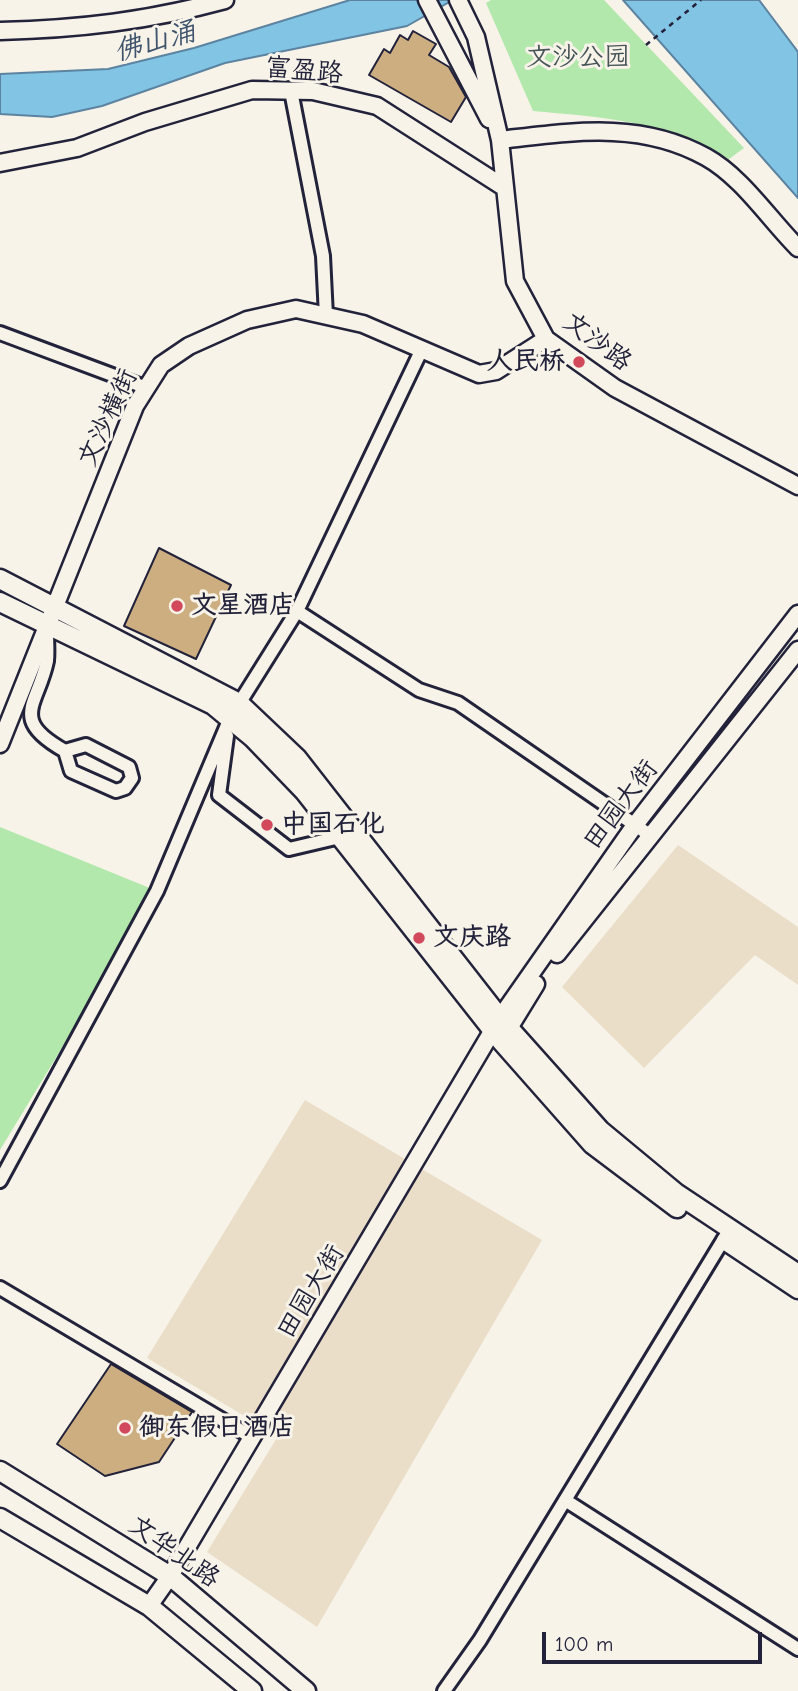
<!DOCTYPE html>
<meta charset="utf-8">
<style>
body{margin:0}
#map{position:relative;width:798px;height:1691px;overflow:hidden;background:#f7f3e8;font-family:"Comic Neue",sans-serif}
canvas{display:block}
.scale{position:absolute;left:542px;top:1632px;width:220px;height:32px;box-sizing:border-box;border:4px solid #22223b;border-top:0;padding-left:9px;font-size:21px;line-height:24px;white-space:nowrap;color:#22223b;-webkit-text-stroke:5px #f7f3e8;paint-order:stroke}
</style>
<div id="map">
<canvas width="798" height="1691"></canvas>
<div class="scale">100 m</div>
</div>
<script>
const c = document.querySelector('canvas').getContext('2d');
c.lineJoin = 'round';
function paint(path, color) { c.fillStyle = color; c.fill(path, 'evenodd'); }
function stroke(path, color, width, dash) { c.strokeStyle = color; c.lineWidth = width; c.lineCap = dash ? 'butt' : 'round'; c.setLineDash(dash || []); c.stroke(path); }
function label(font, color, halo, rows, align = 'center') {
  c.font = font + ' "Comic Neue","LXGW WenKai TC",sans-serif'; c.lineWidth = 6; c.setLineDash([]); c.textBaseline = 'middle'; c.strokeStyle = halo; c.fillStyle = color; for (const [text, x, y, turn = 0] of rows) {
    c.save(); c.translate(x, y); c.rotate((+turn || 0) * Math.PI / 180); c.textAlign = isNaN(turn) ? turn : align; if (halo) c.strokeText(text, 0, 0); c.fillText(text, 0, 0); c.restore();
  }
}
paint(new Path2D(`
 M678,845L798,927V985L755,955L644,1068L562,987Z
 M305,1100L542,1240L317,1627L207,1552L278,1436L147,1358Z`), '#eadec9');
paint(new Path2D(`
 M491,0H604L744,148L725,162C675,120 595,117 533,111L486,3Z
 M0,827L157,891L0,1150Z`), '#b2e8ab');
const water = new Path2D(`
 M350,0H453L407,26L225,63L102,106L52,117L0,114V74L108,69L194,48Z
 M623,0H759L798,52V198Z`);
paint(water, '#82c4e3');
stroke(water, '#5c83a0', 2);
const building = new Path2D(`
 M413,31L436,44L429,55L449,67L466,97L451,122L369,75L384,49L390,53L400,35L408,40Z
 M159,548L231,585L196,659L124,626Z
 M111,1364L192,1412L159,1462L105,1476L57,1444Z`);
paint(building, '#cdae81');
stroke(building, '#22223b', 2);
const minor = new Path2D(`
 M291,91L323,256L326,316
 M0,333L147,388
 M297,611L419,690L458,703L651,836
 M47,633C47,642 48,652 47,661C38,705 8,719 65,751L71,771L116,791L125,788L132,778L129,767L86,745L65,751
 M227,736L219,795L289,849L340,837
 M0,1181L157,891L230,718L297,611L421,351
 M0,1288L253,1438
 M565,1500L798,1649
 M444,1691L480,1640L728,1232`);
const tertiary = new Path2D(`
 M427,0L489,119
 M458,0L476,37L500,140L515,281L546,339L615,388L798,486
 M0,31C79,29 148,21 225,0
 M500,140C571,132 640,120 706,157C742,177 769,219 798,248
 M0,163L77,148L145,122L252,90L313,91L377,106L505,188
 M0,744L135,406L161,365L189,346L247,320L296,309L363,324L479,374L496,371L546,339
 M557,954L798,650
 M500,1031L509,1028L536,984
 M149,1606L170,1576L500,1018L635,825L798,614`);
const secondary = new Path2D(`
 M0,579L239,703L297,758L500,1018L600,1130L676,1193L798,1274
 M0,602L213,705L253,738L304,791L501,1041L592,1144L677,1208
 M726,1241L798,1289
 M0,1471L170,1576L306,1691
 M0,1518L149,1606L252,1691`);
stroke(minor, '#22223b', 18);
stroke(tertiary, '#22223b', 21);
stroke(secondary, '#22223b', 23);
stroke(new Path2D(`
 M646,45L701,0`), '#22223b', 2.5, [5, 5]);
stroke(minor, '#f7f3e8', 12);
stroke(tertiary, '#f7f3e8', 16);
stroke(secondary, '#f7f3e8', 18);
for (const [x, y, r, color] of [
 [579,362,7,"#d1495b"],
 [177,606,7,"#d1495b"],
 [267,825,7,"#d1495b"],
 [419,938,7,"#d1495b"],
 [125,1428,7,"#d1495b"]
]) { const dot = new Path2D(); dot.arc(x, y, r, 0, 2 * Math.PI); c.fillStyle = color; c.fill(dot); stroke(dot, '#f7f3e8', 2.5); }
label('26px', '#465457', '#f7f3e8', [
 ["文沙公园",578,58]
]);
label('26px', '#22223b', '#f7f3e8', [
 ["富盈路",304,71,5],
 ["文沙路",597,342,37],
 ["文沙横街",108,418,-65],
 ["田园大街",621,805,-53],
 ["田园大街",311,1292,-59],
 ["文华北路",174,1552,35]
]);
label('bold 26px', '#22223b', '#f7f3e8', [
 ["人民桥",565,362,"right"],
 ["文星酒店",191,606],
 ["中国石化",281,825],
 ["文庆路",433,938],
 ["御东假日酒店",139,1428]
], 'left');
label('italic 28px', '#3f536d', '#f7f3e8', [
 ["佛山涌",155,42,-15]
]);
</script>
